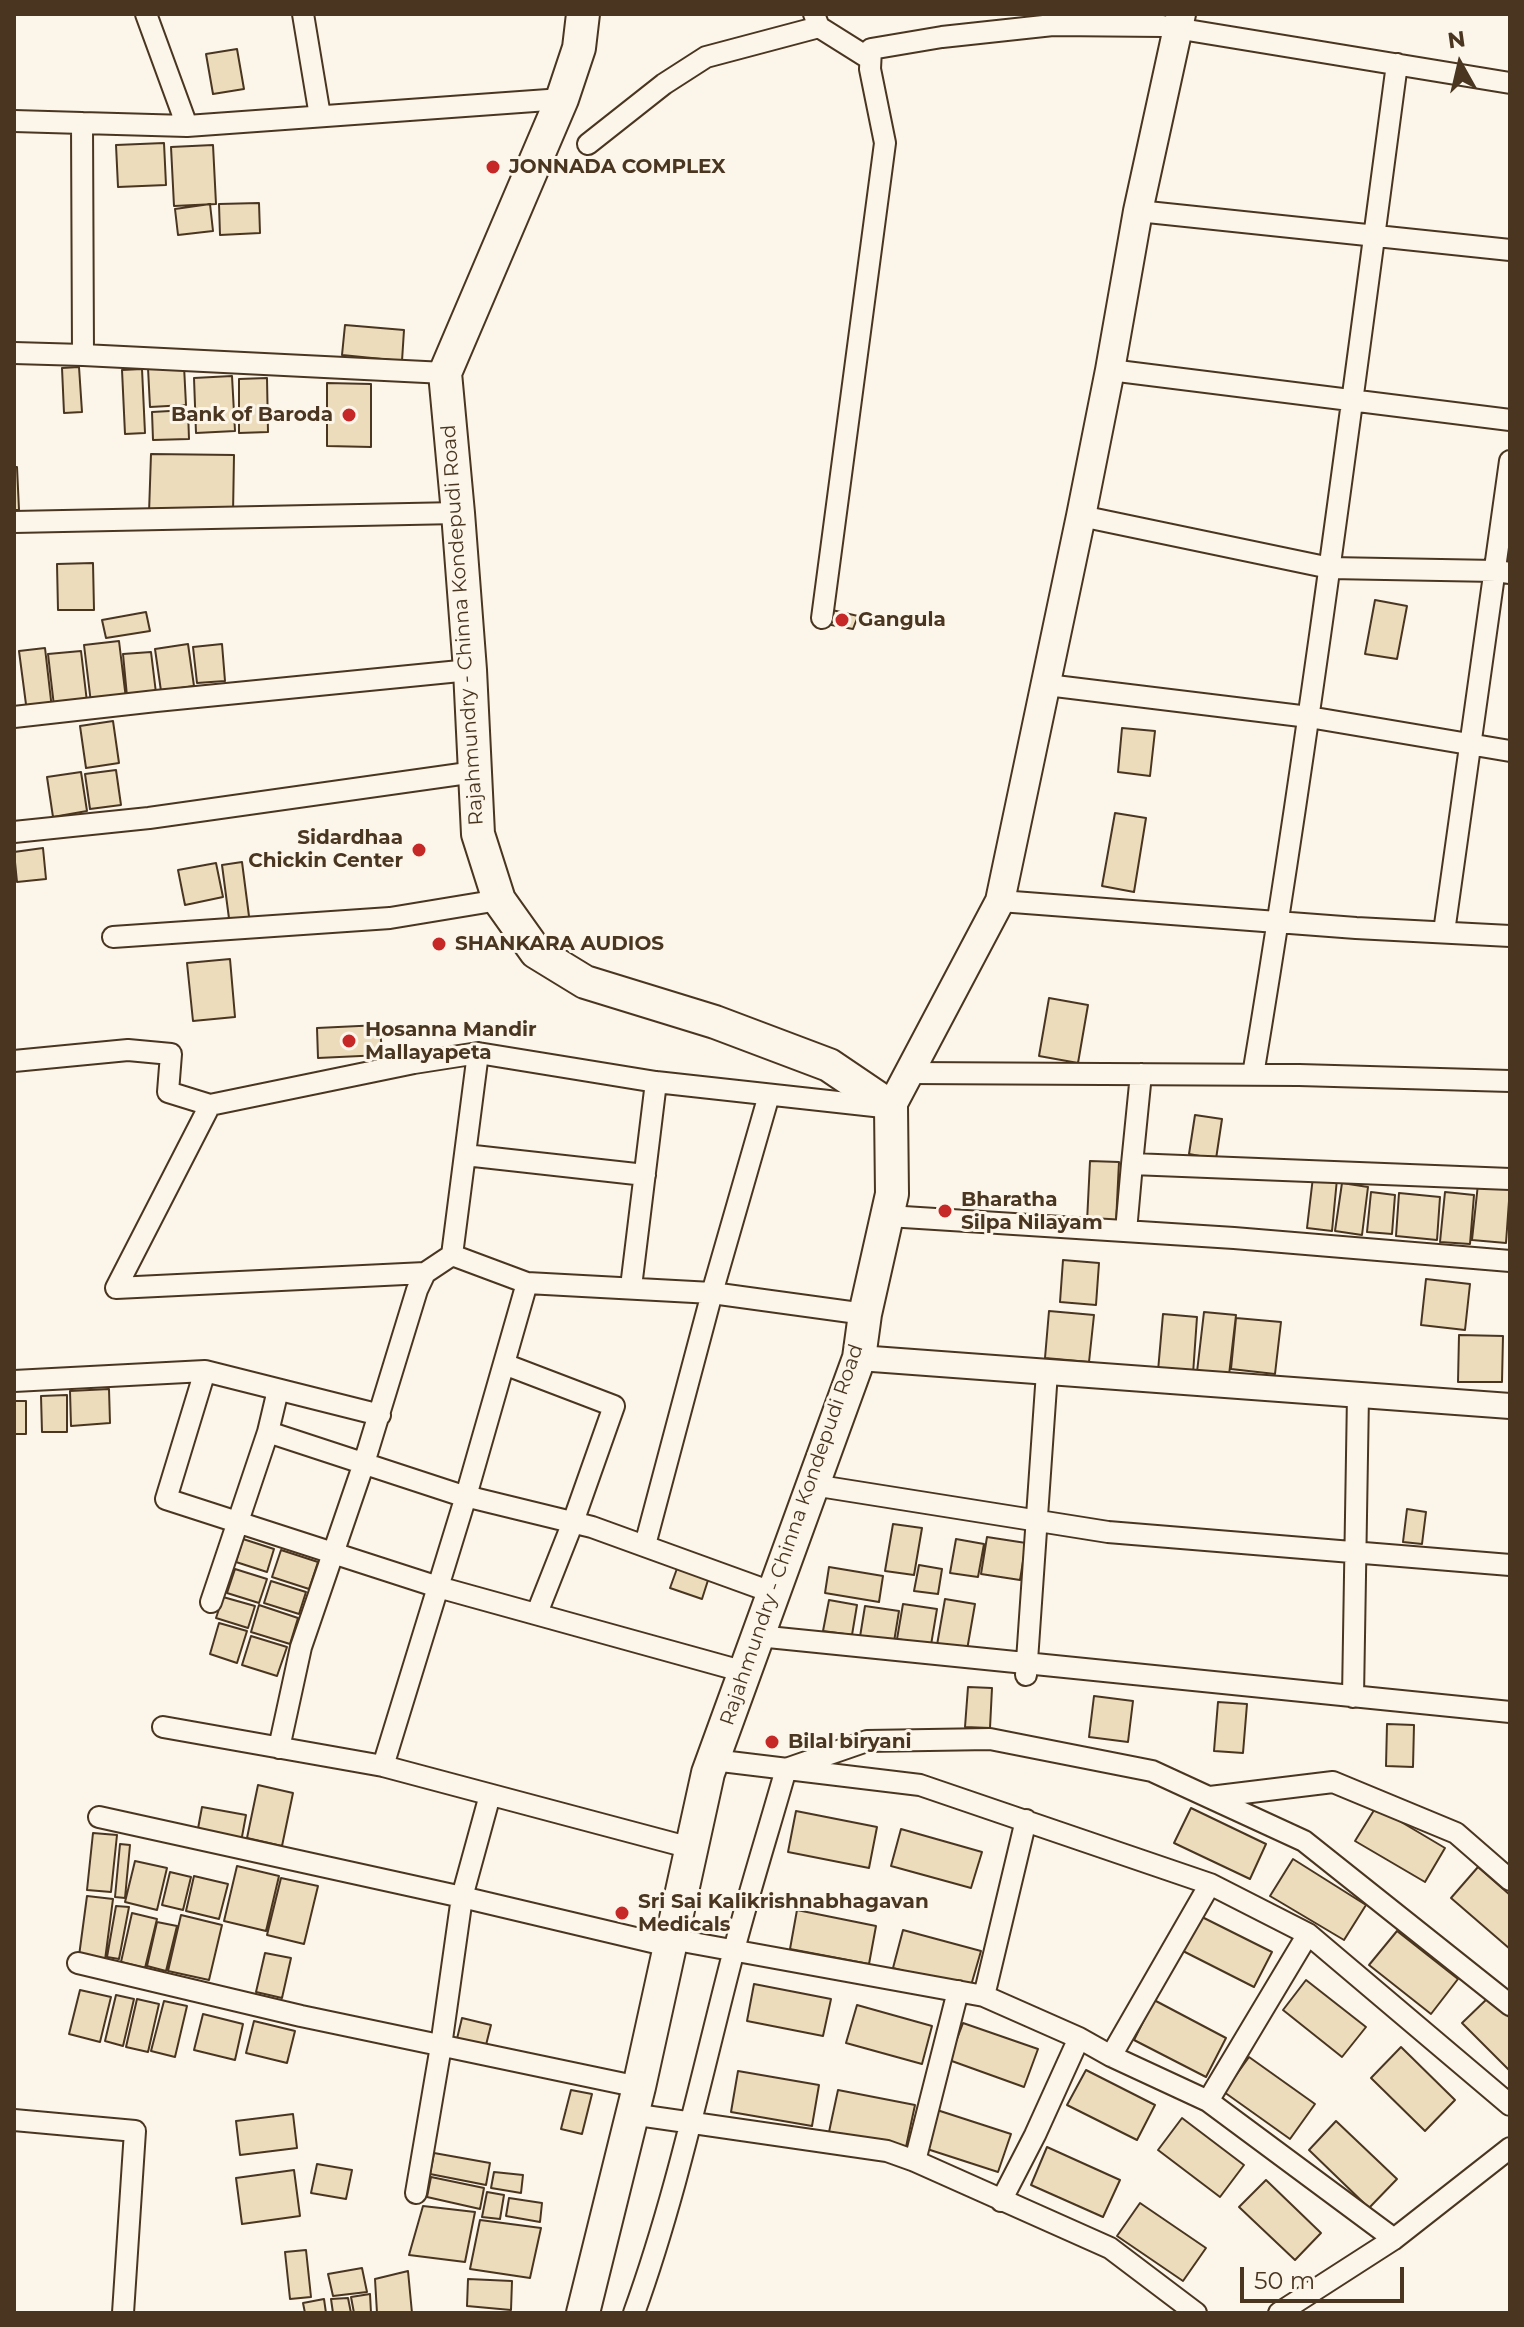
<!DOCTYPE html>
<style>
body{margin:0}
#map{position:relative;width:1524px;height:2327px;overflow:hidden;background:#fbf6e9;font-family:Montserrat,sans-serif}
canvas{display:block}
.frame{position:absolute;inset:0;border:16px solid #4a3520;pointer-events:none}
.north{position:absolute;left:1420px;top:24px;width:80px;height:80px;-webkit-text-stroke:6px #fbf6e9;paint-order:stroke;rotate:352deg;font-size:22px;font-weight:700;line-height:32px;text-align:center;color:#4a3520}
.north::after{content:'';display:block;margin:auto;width:28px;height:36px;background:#4a3520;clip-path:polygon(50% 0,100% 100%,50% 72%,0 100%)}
.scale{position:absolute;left:1240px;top:2267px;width:164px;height:36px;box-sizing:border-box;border:4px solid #4a3520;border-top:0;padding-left:10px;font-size:24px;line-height:28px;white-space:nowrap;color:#4a3520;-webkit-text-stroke:6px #fbf6e9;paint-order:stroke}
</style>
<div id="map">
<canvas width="1524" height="2327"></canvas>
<div class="frame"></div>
<div class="north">N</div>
<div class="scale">50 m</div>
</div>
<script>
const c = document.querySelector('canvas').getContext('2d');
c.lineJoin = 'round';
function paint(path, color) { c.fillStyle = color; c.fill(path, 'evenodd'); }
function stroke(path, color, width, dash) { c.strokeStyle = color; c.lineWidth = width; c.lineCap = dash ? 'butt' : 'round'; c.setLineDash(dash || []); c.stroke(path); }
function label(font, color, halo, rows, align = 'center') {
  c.font = font + ' Montserrat,sans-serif'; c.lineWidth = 6; c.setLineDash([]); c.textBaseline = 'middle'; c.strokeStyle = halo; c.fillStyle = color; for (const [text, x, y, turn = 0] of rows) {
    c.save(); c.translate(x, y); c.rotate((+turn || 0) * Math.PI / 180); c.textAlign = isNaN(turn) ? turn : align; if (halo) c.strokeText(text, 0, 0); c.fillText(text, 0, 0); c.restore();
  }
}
const building = new Path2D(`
 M237,49L244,89L213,94L206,54Z
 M164,143L166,185L118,187L116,145Z
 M213,145L216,204L174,206L171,147Z
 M259,203L260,233L220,235L219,204Z
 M210,204L213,231L178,235L175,209Z
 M345,325L404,330L402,361L342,355Z
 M184,366L186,405L150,407L148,368Z
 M79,367L82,412L64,413L62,368Z
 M142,369L145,433L125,434L122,370Z
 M232,376L235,431L196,433L194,378Z
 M267,378L268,432L239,433V379Z
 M327,383L371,384V447L327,446Z
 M188,410L189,439L153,440L152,412Z
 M151,454L234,455L233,514L149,513Z
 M14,467H17L19,510H14Z
 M93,563L94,610H58L57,564Z
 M1375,600L1407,606L1397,659L1365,654Z
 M832,610L858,616L853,629L826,624Z
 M146,612L150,631L106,638L102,620Z
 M119,641L126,699L91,703L84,645Z
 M188,644L194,686L161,691L155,649Z
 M222,644L225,681L197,683L193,647Z
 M45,648L52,709L27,712L19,651Z
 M81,651L87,702L54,706L48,654Z
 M151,652L156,693L127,696L123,654Z
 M113,721L119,763L86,768L80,726Z
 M1122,728L1155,731L1150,776L1118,772Z
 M116,770L121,805L90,809L85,774Z
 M81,772L87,811L53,817L47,777Z
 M1115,813L1146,818L1134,892L1102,886Z
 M43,848L46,879L17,882L14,852Z
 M242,862L250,924L230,926L222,865Z
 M216,863L223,897L185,905L178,870Z
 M230,959L235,1017L193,1021L187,963Z
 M1049,998L1088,1005L1078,1063L1039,1056Z
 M380,1025L382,1055L318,1058L317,1028Z
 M1195,1115L1222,1119L1216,1159L1189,1154Z
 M1090,1161L1119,1162L1116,1223L1087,1222Z
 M1313,1177L1337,1179L1332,1231L1307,1228Z
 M1342,1183L1368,1187L1362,1235L1335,1231Z
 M1478,1184L1510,1187L1506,1243L1472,1240Z
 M1371,1192L1395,1195L1392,1234L1367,1232Z
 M1445,1192L1474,1195L1470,1244L1440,1242Z
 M1399,1193L1440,1197L1437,1240L1396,1236Z
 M1063,1260L1099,1263L1096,1305L1060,1302Z
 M1426,1279L1470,1284L1465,1330L1421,1325Z
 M1049,1311L1094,1315L1089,1362L1045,1358Z
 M1204,1312L1236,1315L1229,1375L1197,1372Z
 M1163,1314L1197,1317L1193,1374L1158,1371Z
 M1236,1318L1281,1322L1275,1374L1231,1369Z
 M1459,1335L1503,1336L1502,1382H1458Z
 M109,1389L110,1423L71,1426L70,1391Z
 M67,1395V1432H42L41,1396Z
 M14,1401H26V1434H14Z
 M1407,1509L1426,1512L1422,1544L1403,1542Z
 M893,1524L922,1528L914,1575L885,1571Z
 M987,1537L1026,1543L1020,1580L981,1574Z
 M243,1539L274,1549L267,1572L236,1562Z
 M956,1539L984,1544L978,1577L950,1573Z
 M281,1550L318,1562L309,1589L272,1577Z
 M679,1563L710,1574L702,1599L670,1588Z
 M919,1565L942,1569L938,1594L914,1591Z
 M829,1567L883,1576L879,1602L825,1593Z
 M235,1569L267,1579L259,1603L227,1593Z
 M271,1581L306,1592L299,1614L264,1603Z
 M223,1597L255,1606L248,1628L216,1618Z
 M945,1599L975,1604L967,1650L937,1645Z
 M829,1600L857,1605L852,1635L823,1631Z
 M903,1604L937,1609L931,1645L897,1639Z
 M259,1605L298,1618L290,1644L251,1632Z
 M865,1606L899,1611L893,1648L859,1643Z
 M219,1623L247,1631L237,1663L210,1654Z
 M251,1636L287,1647L277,1676L242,1665Z
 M968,1687L992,1688L990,1728L965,1727Z
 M1094,1696L1133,1701L1128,1742L1089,1737Z
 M1218,1702L1247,1704L1243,1753L1214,1751Z
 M1387,1724L1414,1725L1413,1767L1386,1766Z
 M258,1785L293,1793L282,1846L247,1838Z
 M202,1807L246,1815L241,1842L197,1834Z
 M1376,1807L1445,1848L1425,1882L1355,1841Z
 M1191,1808L1266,1844L1250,1879L1174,1843Z
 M796,1811L877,1827L869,1868L788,1852Z
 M901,1829L982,1852L971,1888L891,1866Z
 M93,1833L117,1835L111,1892L87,1890Z
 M120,1844L130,1845L125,1898L115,1897Z
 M1293,1859L1366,1905L1344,1940L1270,1896Z
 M135,1861L167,1868L157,1910L125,1902Z
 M237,1866L279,1876L266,1931L224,1921Z
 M1478,1867L1510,1895V1949L1451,1898Z
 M170,1872L191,1877L183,1910L162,1905Z
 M194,1876L228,1884L219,1919L186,1911Z
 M281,1878L318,1886L304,1944L267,1935Z
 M87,1896L113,1899L105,1960L79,1956Z
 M116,1906L129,1907L119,1959L107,1957Z
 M797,1910L876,1926L869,1964L790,1949Z
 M132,1913L157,1919L145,1968L121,1962Z
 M1196,1914L1272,1952L1254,1987L1179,1949Z
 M181,1915L222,1925L209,1980L168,1971Z
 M157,1922L177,1926L166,1971L147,1966Z
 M903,1930L981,1951L970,1989L893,1968Z
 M1397,1931L1458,1979L1431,2014L1369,1965Z
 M265,1953L291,1958L282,1998L256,1992Z
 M1306,1980L1366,2027L1342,2057L1283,2010Z
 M754,1984L831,1999L823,2036L747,2021Z
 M80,1990L111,1997L100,2042L69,2034Z
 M116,1995L134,1999L123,2046L105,2041Z
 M1489,1997L1510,2018V2071L1462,2023Z
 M137,1999L159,2004L148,2052L126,2047Z
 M1154,2000L1226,2038L1206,2077L1134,2040Z
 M164,2001L187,2006L175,2057L151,2051Z
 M857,2005L932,2026L922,2064L846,2043Z
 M203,2014L243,2024L235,2060L194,2050Z
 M462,2018L491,2025L484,2053L455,2047Z
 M254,2021L295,2031L287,2063L246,2053Z
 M963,2023L1038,2049L1024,2087L949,2060Z
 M1401,2047L1455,2100L1425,2131L1371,2078Z
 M1249,2057L1315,2104L1290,2139L1224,2092Z
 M1086,2070L1155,2105L1137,2140L1067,2105Z
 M738,2071L819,2085L812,2126L731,2112Z
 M571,2090L592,2094L582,2134L561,2129Z
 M838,2090L915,2105L906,2147L829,2132Z
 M937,2110L1011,2134L998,2172L924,2148Z
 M293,2114L297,2148L240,2155L236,2121Z
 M1182,2118L1244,2165L1220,2197L1158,2150Z
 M1336,2121L1397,2179L1369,2208L1309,2150Z
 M1047,2147L1120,2180L1103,2217L1031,2185Z
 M434,2153L490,2163L486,2185L430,2174Z
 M317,2164L352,2170L346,2199L311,2193Z
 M294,2170L300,2216L242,2224L236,2178Z
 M494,2172L523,2175L521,2193L491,2188Z
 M431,2177L484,2188L480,2209L427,2197Z
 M1266,2180L1321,2233L1295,2260L1239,2207Z
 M487,2192L504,2195L500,2219L482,2217Z
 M509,2198L542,2203L540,2222L506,2216Z
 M1140,2203L1206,2248L1183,2281L1117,2236Z
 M423,2206L475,2212L465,2262L409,2255Z
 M480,2220L541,2228L530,2278L470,2269Z
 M306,2250L311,2297L290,2299L285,2252Z
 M362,2268L367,2292L333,2296L328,2274Z
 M408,2271L412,2313H377L375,2279Z
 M468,2279L512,2281L511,2310L467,2306Z
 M370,2294L371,2313H354L351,2297Z
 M348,2298L351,2313H333L331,2299Z
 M324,2299L326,2313H305L303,2303Z`);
paint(building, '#ecdcbc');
stroke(building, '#4a3520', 2);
const minor = new Path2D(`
 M303,14L320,116
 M814,14L819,27L870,59
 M14,121L82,123L83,355
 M82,123L187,126L146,14
 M187,126L562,99
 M588,144L664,84L706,57L819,27
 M1138,211L1510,250
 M14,353L83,355L445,373
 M1110,370L1510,420
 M1081,516L1330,568L1496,571L1510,573
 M14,522L458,513
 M822,618L885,143L870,69L871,49L942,37L1053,25L1163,26L1510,83
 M1047,685L1309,717L1510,751
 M14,717L156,701L470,670
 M14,832L149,818L475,772
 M1000,901L1356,928L1510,936
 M1444,932L1510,461
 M113,937L390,918L499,900
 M14,1061L128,1050L171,1054L168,1092L210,1105
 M909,1073L1299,1075L1510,1081
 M1141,1074L1132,1164L1510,1179
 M1253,1075C1309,739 1352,402 1397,64
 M465,1155L645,1175
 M888,1216L1234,1238L1510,1261
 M1126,1231L1132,1164
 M425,1273L116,1288L210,1105L414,1063L478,1053
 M631,1287L656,1082
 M865,1314L712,1293L527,1283L452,1255L478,1053L656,1082L883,1107
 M504,1364L614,1406L573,1522L537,1613
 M205,1371L166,1499L438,1587L745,1672
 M14,1381L205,1371L380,1415
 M268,1432L457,1494L592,1527L774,1593
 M813,1485L1108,1532L1510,1565
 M645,1545L712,1293L769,1095
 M211,1602L268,1432L278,1390
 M758,1636L1510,1712
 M1026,1675L1047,1372
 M1353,1697L1358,1395
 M163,1727L383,1766L691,1848
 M279,1748L301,1647L364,1463L417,1290L425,1273L452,1255
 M713,1760L920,1785L1210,1884L1308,1934L1510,2105
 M383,1766L466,1496L527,1283
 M1210,1797L1333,1782L1456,1833L1510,1880
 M99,1817L462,1897L669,1946
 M671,1939L984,1996L1079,2038L1111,2056L1208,2101L1394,2239
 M78,1963L301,2016L639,2087
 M984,1996L1026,1820
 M1111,2056L1210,1884
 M1208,2101L1308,1934
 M631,2114L887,2151L915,2161L1110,2248L1196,2313
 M14,2120L135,2131L123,2313
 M915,2161L958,1991
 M416,2193L441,2046L462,1897L490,1795
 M1001,2201L1035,2135L1079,2038
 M634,2313C677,2194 702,2072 734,1950C750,1889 769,1829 786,1769L867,1741L990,1739L1152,1771L1304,1841L1510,2005
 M1279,2313L1394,2239L1510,2148`);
const tertiary = new Path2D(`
 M859,1358L1510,1406`);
const secondary = new Path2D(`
 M891,1107L1000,901L1081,516L1110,370L1138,211L1181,14`);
const primary = new Path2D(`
 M583,2313L639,2087L708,1773L859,1358L865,1314L892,1194L891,1107L829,1065L715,1022L585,982L536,952L499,900L478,834L470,670L458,513L445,373L562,99L579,48L583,14`);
stroke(minor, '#4a3520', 24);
stroke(tertiary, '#4a3520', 28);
stroke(secondary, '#4a3520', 32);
stroke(primary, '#4a3520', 36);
stroke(minor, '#fbf6e9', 20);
stroke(tertiary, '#fbf6e9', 24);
stroke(secondary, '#fbf6e9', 28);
stroke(primary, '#fbf6e9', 32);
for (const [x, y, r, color] of [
 [493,167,8,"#c62828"],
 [349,415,8,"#c62828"],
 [842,620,8,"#c62828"],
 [419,850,8,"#c62828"],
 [439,944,8,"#c62828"],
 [349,1041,8,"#c62828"],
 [945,1211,8,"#c62828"],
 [772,1742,8,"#c62828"],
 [622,1913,8,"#c62828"]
]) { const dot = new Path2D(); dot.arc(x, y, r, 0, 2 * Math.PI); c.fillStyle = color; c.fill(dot); stroke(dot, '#fbf6e9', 3); }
label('bold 20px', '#4a3520', '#fbf6e9', [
 ["JONNADA COMPLEX",509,167],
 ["Bank of Baroda",333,415,"right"],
 ["Gangula",858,620],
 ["Sidardhaa",403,838,"right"],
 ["Chickin Center",403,861,"right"],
 ["SHANKARA AUDIOS",455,944],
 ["Hosanna Mandir",365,1030],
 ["Mallayapeta",365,1053],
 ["Bharatha",961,1200],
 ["Silpa Nilayam",961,1223],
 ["Bilal biryani",788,1742],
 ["Sri Sai Kalikrishnabhagavan",638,1902],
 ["Medicals",638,1925]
], 'left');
label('20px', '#4a3520', '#fbf6e9', [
 ["Rajahmundry - Chinna Kondepudi Road",463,625,-94],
 ["Rajahmundry - Chinna Kondepudi Road",792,1535,-71]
]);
</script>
